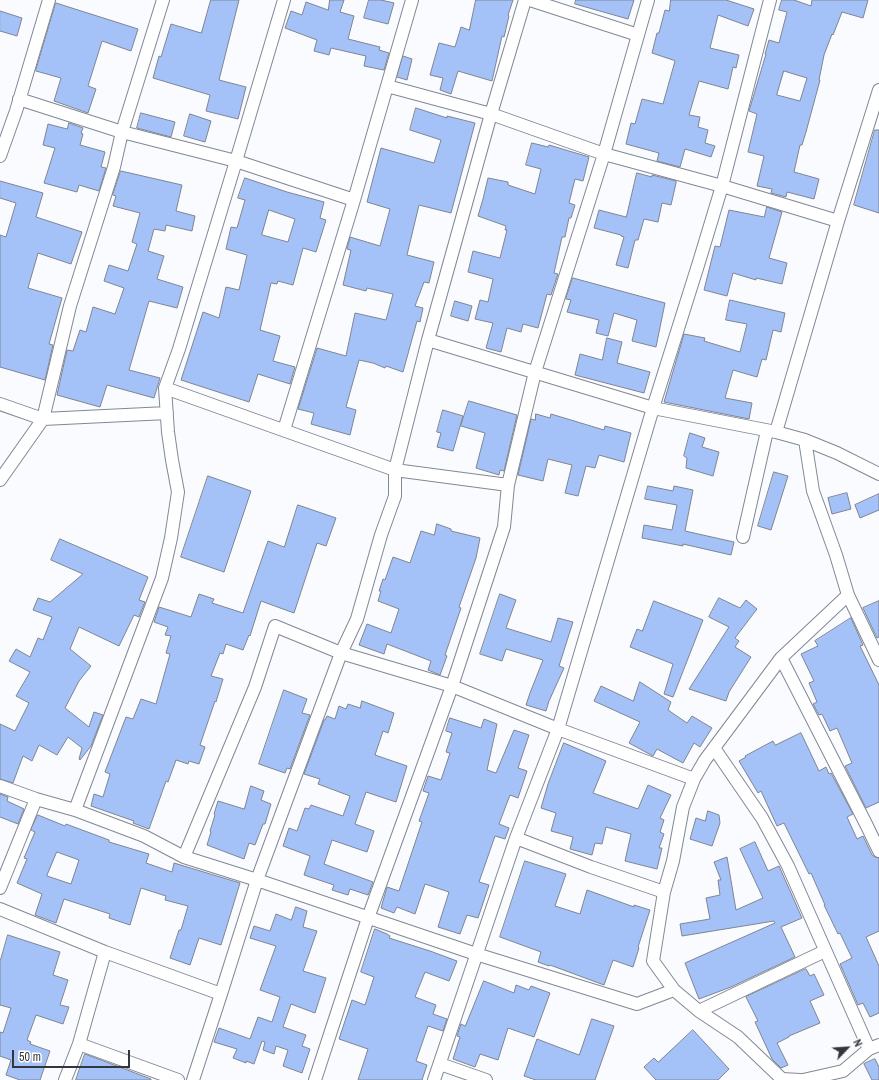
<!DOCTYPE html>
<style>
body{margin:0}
#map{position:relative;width:879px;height:1080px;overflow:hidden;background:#f9fbfe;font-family:"Archivo Narrow",sans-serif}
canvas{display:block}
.north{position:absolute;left:827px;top:1028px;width:40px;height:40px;-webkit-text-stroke:3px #fff;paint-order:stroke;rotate:65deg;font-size:11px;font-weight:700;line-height:16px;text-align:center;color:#33363c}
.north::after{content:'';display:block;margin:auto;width:14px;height:18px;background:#33363c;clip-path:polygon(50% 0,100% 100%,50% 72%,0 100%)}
.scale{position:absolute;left:12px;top:1050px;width:118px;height:18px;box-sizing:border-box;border:2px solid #33363c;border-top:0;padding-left:5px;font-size:12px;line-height:14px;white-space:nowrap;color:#33363c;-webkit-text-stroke:3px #fff;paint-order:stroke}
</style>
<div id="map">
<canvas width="879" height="1080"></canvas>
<div class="north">N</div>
<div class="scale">50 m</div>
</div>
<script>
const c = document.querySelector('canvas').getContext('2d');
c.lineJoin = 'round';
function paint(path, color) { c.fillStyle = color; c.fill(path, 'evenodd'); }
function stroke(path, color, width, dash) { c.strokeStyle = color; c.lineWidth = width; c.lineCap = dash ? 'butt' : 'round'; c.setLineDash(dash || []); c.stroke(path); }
const building = new Path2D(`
 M211,0H239L219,80L246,87L238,119L206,111L210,95L153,78L159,56L161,57L171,24L201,33Z
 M330,0H344L340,12L354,16L348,39L380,47L379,50L389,53L384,70L364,66L366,56L331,48L329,55L314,51L317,40L285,28L291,11L302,15L306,2L328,10Z
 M369,0H381L394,3L388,24L364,18Z
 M476,0H513L508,15L509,16L504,37L502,36L492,81L458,71L451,94L440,90L443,78L430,75L439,43L455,47L461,27L469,30Z
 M576,0H634L628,19L575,4Z
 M671,0H726L754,9L748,26L718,15L710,48L739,55L736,68L733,67L728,89L699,81L689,115L700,117L698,127L708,130L705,143L715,146L711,157L685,149L680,167L657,161L659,153L626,144L631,123L635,124L642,99L663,104L675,61L673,60L652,53L657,33H659L665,10L669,11Z
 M782,0H794L811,6L812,0H868L863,18L842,12L833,35L832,34L824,55L819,80H820L806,132L802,145H800L794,172L819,179L814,199L787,192L786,197L771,193L772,189L757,186L764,156L748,152L757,114L749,111L766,54H765L769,40L779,43L787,12L779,10ZM784,71L807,78L800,101L777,95Z
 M56,3L138,29L131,51L102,41L88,86L96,89L88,113L54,101L61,78L36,71Z
 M0,11L22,18L17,36L0,31Z
 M403,56L412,59L407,80L397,77Z
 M416,108L447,118V116L475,123L451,213L419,205L407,255L434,262L429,283L424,282L415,306L423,308L420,322L417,321L403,372L386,366L385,368L373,363L359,360L346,407L356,410L350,435L311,424L314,413L298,409L317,348L346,356L355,313L386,320L393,294L367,288L366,291L343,285L351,250L347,249L350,237L380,246L390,209L367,202L381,148L434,163L441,140L410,130Z
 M141,113L175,122L171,137L137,128Z
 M190,114L211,121L205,142L184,136Z
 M69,123L83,128L81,133L83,134L80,145L105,152L101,167L106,168L99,191L79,185L77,192L44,183L55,148L43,145L48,124L67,129Z
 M875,130H879V213L854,205Z
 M532,143L548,147L549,145L589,157L583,181L575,179L569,203L575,205L571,218H569L565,237H562L554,273L558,274L551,295L547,294L538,328L523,324L521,332L507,328L501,352L486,348L493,323L475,319L480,300L488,302L493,279L468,272L473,251L500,258L507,230H505L506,226L478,216L483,199L488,178L508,182V185L535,194L541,169L526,165Z
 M121,171L182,185L176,211L195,216L192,231L166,225L165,231L154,229L148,251L164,256L157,279L183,287L177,308L149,301L129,370L160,378L154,398L107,385L100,407L57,395L67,350L73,351L80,330L86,332L93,307L115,314L124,288L104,281L109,265L128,271L137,244L132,242L140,213L113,206L116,196L113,195Z
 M637,173L652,177V175L676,181V183L671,205L662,203L658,222L644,219L638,240H635L628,268L616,265L624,237L621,236V235L594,228L599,210L626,217Z
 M245,178L287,192L324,202L320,218L326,220L316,252L303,248L293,285L278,281L277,284L271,283L260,330L280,336L273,361L295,367L290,384L258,374L249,402L181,380L203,312L219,318L226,287L239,290L247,255L226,249L231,227L237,228L245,200L238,198ZM269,210L295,219L288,242L262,235Z
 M0,181L43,193L36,217L82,232L71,264L38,253L28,288L62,298L49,344L53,345L45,380L0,367V235L6,237L16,203L0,198Z
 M767,207L782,212L769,258L787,263L782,284L756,278V280L733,273L727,296L704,290L715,246L720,247L729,210L764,217Z
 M573,278L665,303L656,347L632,341L637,320L614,313L608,336L596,333L599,320L567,312L571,300L566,299Z
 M730,300L785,313L781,332L773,330L766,360L762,359L757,377L733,370L725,398L752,403L749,419L664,402L684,334L705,338L704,341L740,352L747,324L726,320Z
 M455,301L472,306L468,321L451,316Z
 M607,338L622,342L617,363L650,372L644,393L575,375L580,354L602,360Z
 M469,401L517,415L504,471L500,470L499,475L476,468L485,433L461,426Z
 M443,410L463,416L453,451L437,447L441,433L437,432Z
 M536,414L550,418L551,414L604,430L605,426L631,433L624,462L599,455L595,468L586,466L578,496L565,493L572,465L548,459L543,481L518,475L531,419L535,420Z
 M690,433L705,438L702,447L719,452L713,476L686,468L687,458L684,456Z
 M774,472L788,476L771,530L758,526Z
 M208,476L251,491L224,572L181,557Z
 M648,486L673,491L674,486L693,490L685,531L734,542L731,555L683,544V546L642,538L644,525L672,530L677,505L645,499Z
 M847,493L851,509L832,514L828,498Z
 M879,494V510L860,518L855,505Z
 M298,505L336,518L326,546L317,543L294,613L261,601L250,636L249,635L243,650L226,644L223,654L220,653L211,676L223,679L216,702L215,701L200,745L205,747L199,764L189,761L188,764L176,760L168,782L166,781L149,829L133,823L134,821L91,806L94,794L103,797L110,774L105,772L126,717L133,719L141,699L156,704L170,654L166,653L171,636L165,635L168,627L154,622L159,607L191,617L199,594L214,599L212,603L243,613L268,541L284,547Z
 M437,524L451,529V531L480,538L476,558L459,607L461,608L445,655L447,656L440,675L428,670L431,661L387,644L384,654L359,645L367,624L391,633L399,609L378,601L381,591H379L383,579L385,580L393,557L410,563L421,531L434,535Z
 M60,539L148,577L139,600L145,602L139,617L134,615L119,646L79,627L70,649L91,666L79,681L65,708L89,727L94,712L103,715L91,746L80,760L79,759L82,748L68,737L57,755L39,745L32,761L23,756L13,783L0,779V724L15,731L29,703L16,696L30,672L9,661L16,649L30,657L38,638L43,640L52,617L33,610L38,598L50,602L83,574L51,560Z
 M500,594L516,600L506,628L551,642L558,618L573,622L559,666L564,668L549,701L546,711L526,705L530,693L543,660L506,649L502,661L480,654Z
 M719,598L740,608L746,600L757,609L735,638L739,641L735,647L751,657L729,692L726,701L689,689L729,627L709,617Z
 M654,601L703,620L673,697L664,694L673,664L630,647L637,629L642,631Z
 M879,601V637L877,638L863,608Z
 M851,618L863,645L860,646L879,685V802L866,808L845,766L852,763L837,728L830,731L822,714L819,715L813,704L817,702L809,683L814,681L801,654L818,646L815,641Z
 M640,682L671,702L668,710L687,723L692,716L712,728L700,747L694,743L683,763L657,749L653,756L629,743L640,722L594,701L601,686L633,701Z
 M284,690L307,699L302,713L310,715L290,769L287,768L285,773L259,764Z
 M362,701L394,713L388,733L383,731L375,755L407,766L396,802L366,792L355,824L374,831L367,852L332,840L324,864L373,882L368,895L350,889L348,895L332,890L334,885L304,875L310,856L283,846L289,828L297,831L305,808L309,809L311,805L343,816L350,796L318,784L320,779L304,774L324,720H325L327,716L335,719L339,706L346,709L348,704L360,708Z
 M450,718L481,728L484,719L497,724L487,770L496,773L514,730L529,735L518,768L527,771L518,798L510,795L499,824L509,828L505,839L495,836L479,882L489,885L478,918L467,915L460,934L438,927L449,892L425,884L415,914L397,907L394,913L381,908L387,887L399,891L422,822L419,821L429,793L423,791L428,776L441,780L450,753L446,752L452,733L446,731Z
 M801,733L819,771L826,767L829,774L831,773L853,814L847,817L857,839L863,836L872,855L875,857L879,858V931L866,937L879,966V1013L870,1017L863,1003L858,1005L840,964L852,958L840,933L838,934L824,905H825L811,873L809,874L784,823L777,826L761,791L758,793L739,761L746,757L745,756L773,741L775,745Z
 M564,743L606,761L593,793L638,809L648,785L671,795L660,818L664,820L660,832L664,834L659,848H662L657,869L625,861L631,834L606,827L602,844L595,843L592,855L570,849L573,837L551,831L556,813L541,808L548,784Z
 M251,786L264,791L261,800L271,804L265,824H263L255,845L249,843L244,859L207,845L211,832L210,831L215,815L214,814L218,801L244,809Z
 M0,794L8,797L7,801L24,809L18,824L0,817Z
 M708,811L719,815L720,823L712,846L690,839L696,818L705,821Z
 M38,815L65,826L66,824L109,840V842L149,854L146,863L172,872L174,863L240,883L221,945L199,938L190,965L170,958L179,930H181L188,906L165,900L166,896L141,888L130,925L109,918L110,914L64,899L56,923L35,915L42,894L17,883L27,859L24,858L35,832L31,830ZM57,852L79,860L71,884L47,876Z
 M755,842L768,871L779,866L802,918L781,927L795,957L731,987L699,999L685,963L775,923L774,921L682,936L680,924L710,919L706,898L720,895L718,880H721L714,862L727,857L736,910L763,898L740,849Z
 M525,861L566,874L555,906L580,914L587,890L634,907V905L650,910L638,947L639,948L633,967L613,960L604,985L550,965L549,966L538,962L541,952L500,937Z
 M296,907L307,911L303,927L317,931L303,971L326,978L315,1013L291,1004L283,1027L306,1035L302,1046L310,1049L302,1073L283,1066L288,1050L276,1046L274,1054L263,1050L265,1042L262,1041L254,1064L246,1061V1063L233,1058L237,1049L214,1042L219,1028L250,1039L258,1017L272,1022L280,997L260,990L276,946L250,938L254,926L270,931L276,914L291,920Z
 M375,929L387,934L390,936L389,938L430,951L457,961L449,981L425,972L415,997L436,1005L433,1014L447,1019L443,1031L428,1026L416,1061L427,1065L422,1080H358L368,1049L339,1039L352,1000L365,1005L374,977L361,972Z
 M8,935L60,952L53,975L68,980L60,1005L69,1007L63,1024L36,1015L27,1040L31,1042L30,1044L50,1051L40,1080H20L6,1075L11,1060L0,1056V1032L3,1033L11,1008L0,1005V962Z
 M806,969L810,976L814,974L824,995L810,1001L820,1023L789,1036V1037L777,1043L788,1065L781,1068L772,1059L755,1022L758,1021L746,997Z
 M484,981L514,993L516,985L529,990L531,986L550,993L534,1037L508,1028L498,1060L480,1054L475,1067L453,1059L460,1037L457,1036L461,1024L465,1026Z
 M592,1019L614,1026L595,1080H536L524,1076L537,1039L579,1055Z
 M693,1030L729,1069L718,1080H656L644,1067L654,1058L658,1062Z
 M85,1054L151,1079V1080H76Z
 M875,1059L879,1067V1080H872L864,1064Z`);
paint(building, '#a5c2f8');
stroke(building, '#7e8592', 1);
const minor = new Path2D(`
 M530,0L638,35
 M387,86L491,114L604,154L722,186L838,221
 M19,99L122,132L236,161L354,200
 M0,156L16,111L49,0
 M428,340L653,408L776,432L805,440L837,453L879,474
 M165,388L395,470L508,485
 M0,404L43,419L167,413
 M284,430L354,200L412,0
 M776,432L838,221L879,90
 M0,480L43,419L70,306L114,167L122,132L163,0
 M743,537L767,431
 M848,595L879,660
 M781,658L867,826L879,851
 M714,748L762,818L788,866L869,1049
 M0,786L36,799L75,810L144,836L184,857L257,880L476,954L637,1004L674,990
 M75,810L162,578L171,538L178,492L172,460L168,432L165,388L179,349L236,161L284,0
 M516,838L591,867L664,892
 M184,857L255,687L275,626L341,653L452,686L558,729L694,779
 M0,888L36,799
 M0,909L105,952L221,994
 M699,1011L825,951
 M79,1044L178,1080
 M440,1064L486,1080
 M65,1080L79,1044L105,952
 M193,1080L221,994L257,880L341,653L357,619L381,535L395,496V470L428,340L491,114L525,0
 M315,1080L368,918L452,686L504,527L508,485L535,372L604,154L648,0
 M434,1080L516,838L558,729L653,408L699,262L722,186L770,0
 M800,1080L782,1079L738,1037L699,1011L674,990L653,961L664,892L673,861L683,807L694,779L705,760L781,658L848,595L836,555L813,491L805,440
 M803,1080L843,1071L869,1049L879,1045`);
stroke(minor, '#818895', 14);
stroke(minor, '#fff', 12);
</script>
